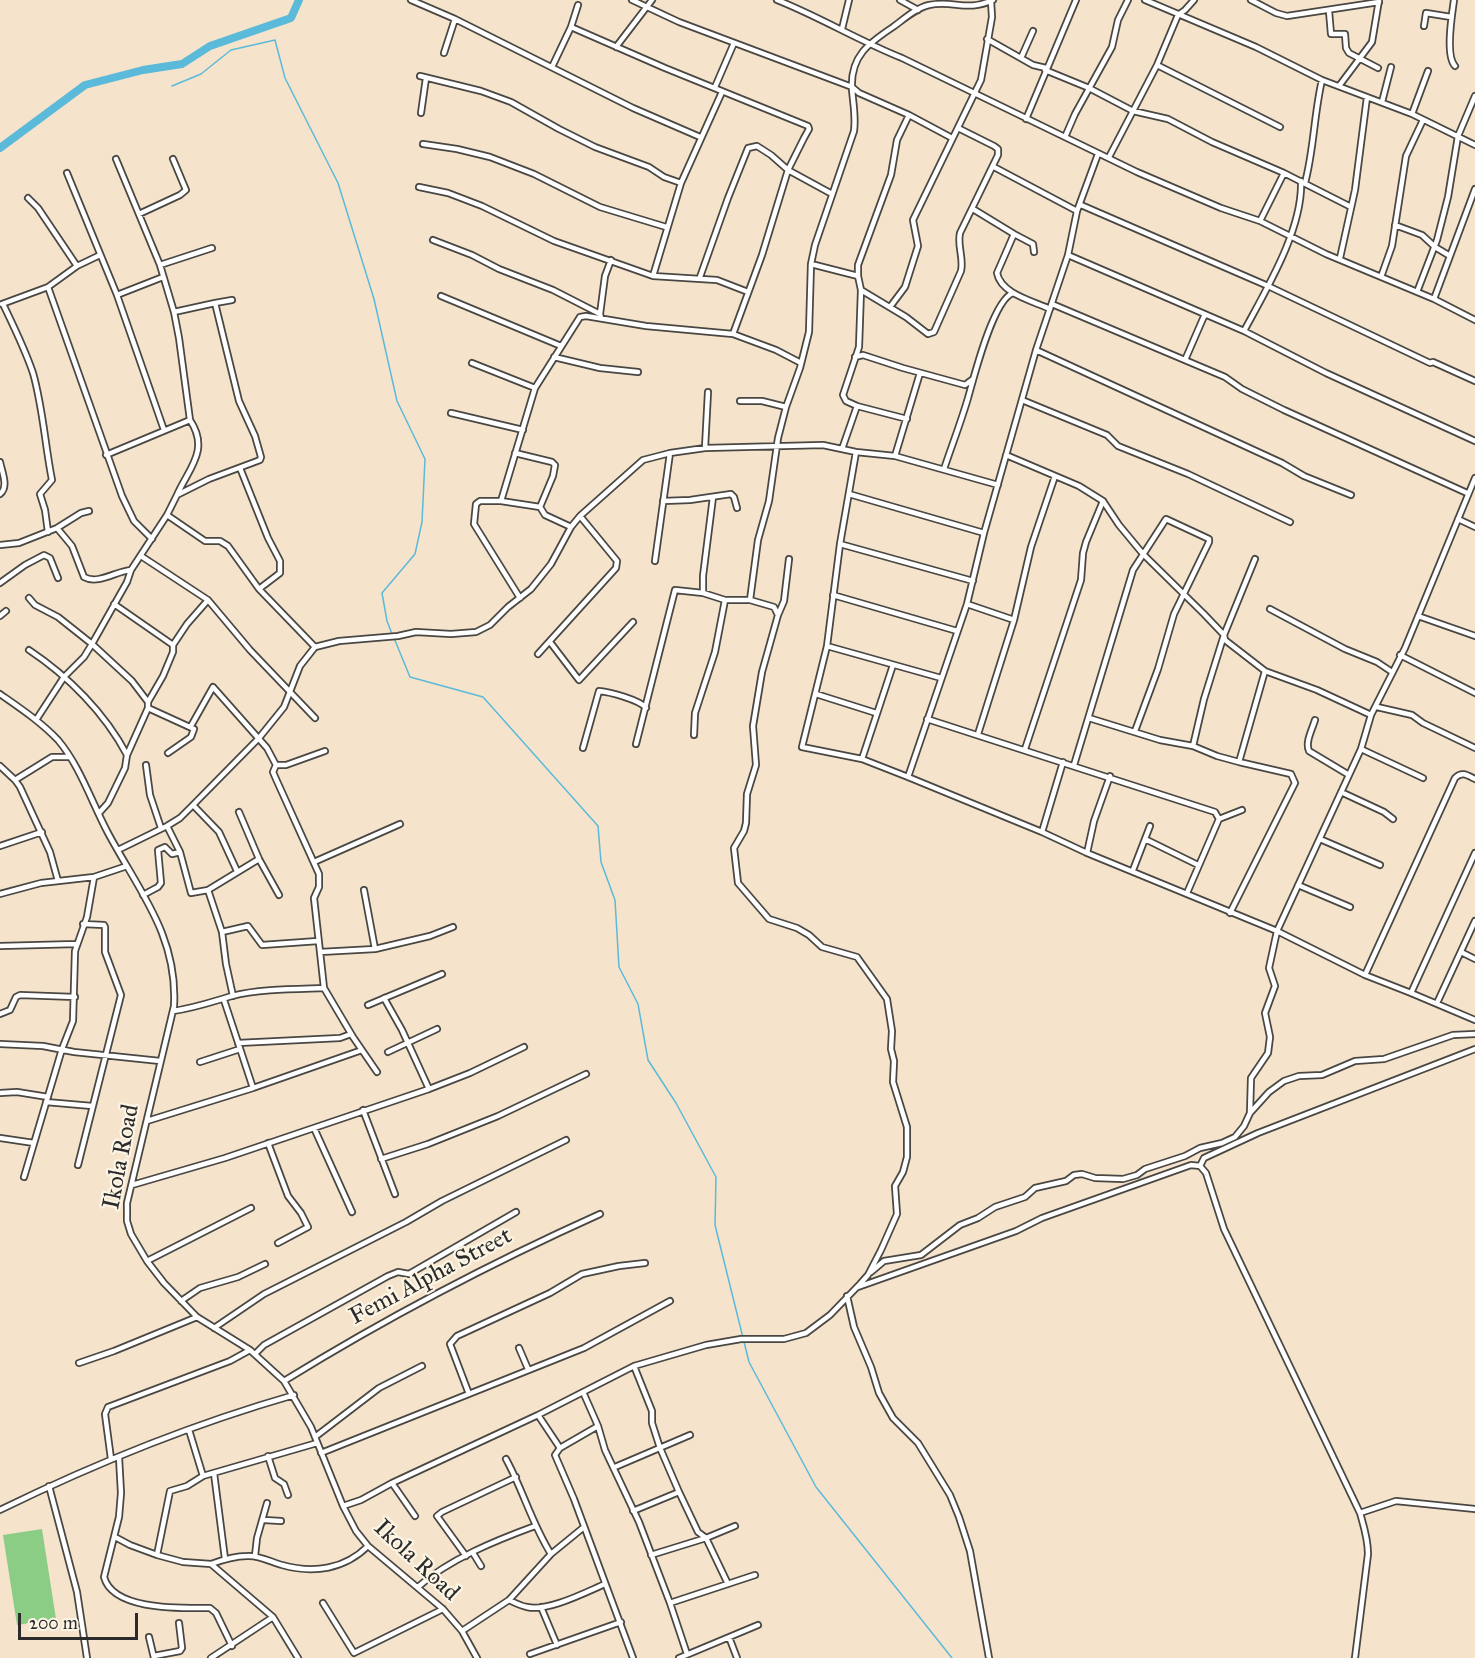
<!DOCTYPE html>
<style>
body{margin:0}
#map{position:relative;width:1475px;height:1658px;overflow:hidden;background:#f5e4cb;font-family:"IM FELL Great Primer",serif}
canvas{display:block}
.scale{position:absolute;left:18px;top:1613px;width:120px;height:27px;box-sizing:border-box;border:3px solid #2b2b2b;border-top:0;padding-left:8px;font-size:18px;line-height:21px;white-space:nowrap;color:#2b2b2b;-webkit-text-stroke:4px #fcf5e5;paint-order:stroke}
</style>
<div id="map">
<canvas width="1475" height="1658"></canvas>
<div class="scale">200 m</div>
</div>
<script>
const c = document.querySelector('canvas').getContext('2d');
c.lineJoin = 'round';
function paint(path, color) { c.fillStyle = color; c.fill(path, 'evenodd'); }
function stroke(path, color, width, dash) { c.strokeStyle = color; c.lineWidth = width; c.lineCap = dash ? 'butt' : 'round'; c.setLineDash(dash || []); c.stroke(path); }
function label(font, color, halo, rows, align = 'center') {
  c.font = font + ' "IM FELL Great Primer",serif'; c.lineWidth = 4.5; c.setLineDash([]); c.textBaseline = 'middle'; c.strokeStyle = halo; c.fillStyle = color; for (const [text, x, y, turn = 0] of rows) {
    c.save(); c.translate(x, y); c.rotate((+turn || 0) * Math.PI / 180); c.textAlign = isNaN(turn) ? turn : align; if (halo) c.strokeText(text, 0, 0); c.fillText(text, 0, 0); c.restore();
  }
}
paint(new Path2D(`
 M42,1529L56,1619L17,1625L3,1535Z`), '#8ccd85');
stroke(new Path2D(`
 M172,86L201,74L231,50L275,40L285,78L338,183L374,299L397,401L425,459L422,522L415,554L382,593L387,621L392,634
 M394,638L410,677L483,697L598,826L601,862L615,900L619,967L638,1004L648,1060L676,1103L716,1177L715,1225L749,1362L816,1487L952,1658`), '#5bbad9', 1.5);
stroke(new Path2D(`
 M0,148L85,85L143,70L182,64L210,46L291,18L299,0`), '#5bbad9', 8);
const minor = new Path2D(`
 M411,0L455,19L633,108L700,137
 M632,0L679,22L852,87L859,93L909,115L952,138
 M777,0C820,17 859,41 902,58L1137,172L1221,208L1260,221L1326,254L1434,299L1475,320
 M900,0L918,10
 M1145,0L1256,47L1322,80L1412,114L1475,145
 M1251,0L1276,13L1287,16L1379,2
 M1454,0C1452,14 1445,56 1455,66
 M1329,11L1331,34H1345L1346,48L1349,53L1378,68
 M1424,26L1426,13L1451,17
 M571,27L578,5
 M842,29L849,0
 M987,39L1033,65L1046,68
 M616,47L652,0
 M444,53L455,19
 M1021,58L1033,31
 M1157,65L1280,127
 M552,67L571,27L665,68L808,126L809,129L804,138L788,170L762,255L733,334
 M1045,70L1089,88L1133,111L1168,119L1212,142L1284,173L1351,207
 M420,76L481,91L511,102L559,129L595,147L649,167L664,177L681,183
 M1339,86L1372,42L1379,0
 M715,87L734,43
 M1382,102L1391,67
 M421,113L426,78
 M1412,114L1428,71
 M1026,119L1076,0
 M1065,137L1075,114L1112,47L1118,20L1128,0
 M423,144L457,149L490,157L534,174L600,207L666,227
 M1109,157L1157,65L1178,15L1185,10L1194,0
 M116,159L160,265L174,312L179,338L190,420C210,450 189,468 177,495
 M994,167L1077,211
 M67,173L117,295L164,430
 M1305,183C1314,149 1314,114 1322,80
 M419,187L448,193L482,206L554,241L653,276L717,280L748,292
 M28,198L38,208L77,266
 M1081,205L1268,286L1430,363L1433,362L1475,381
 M973,209L1014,234L1033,244L1034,252
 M139,214L180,195L186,190L173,159
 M1260,221L1284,173
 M1395,225L1422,235L1435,247L1450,256
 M1014,234L997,273C1001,294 1033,301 1050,309
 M433,240L472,255L499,269L553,290L600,314L601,318
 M1068,255L1244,331L1326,373L1475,441
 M1340,258L1355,190L1367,97
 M811,264L858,276
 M160,265L212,248
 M653,276L681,183L722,92
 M700,277L728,198L748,148L757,146L771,155L788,170L832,194
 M1381,277L1392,246L1406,156L1423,120
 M48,287L122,496L134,521L152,539
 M861,290L906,317L928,334L934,332L961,271C964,258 957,246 960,233L998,155V149L994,146L958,128
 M1417,292L1437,240L1448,197L1458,136L1475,96
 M117,295L163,277
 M441,296L561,346
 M1434,299L1475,189
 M215,303L232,300
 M2,304L48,287L77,266L100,255
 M3,304C14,327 25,349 33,373C43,408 45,445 52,480L40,494L45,510L48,532
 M1052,304L1225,377L1242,389L1284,410L1467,493
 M890,307L905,287L918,246L913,220L981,80L992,17L991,1
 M600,314L605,276L611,260
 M1244,331C1267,288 1303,229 1301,181
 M1036,350L1282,463L1304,476L1351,495
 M554,357L600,368L638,372
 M855,357L863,355L903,368L965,385L973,379
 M1185,360L1205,314
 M472,363L535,388
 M1022,400L1107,435L1118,446L1188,474L1290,522
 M740,401H762L786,407
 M451,413L523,430
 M907,419L857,406L846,401L843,395L859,347L861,290L858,276V265L891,175L897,140L909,115
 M705,448L708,392
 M842,449L857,406
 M856,452L840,544L827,646L802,747L862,759L908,777L1042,832L1087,853L1277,931L1365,975L1411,993L1475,1020
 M515,453L552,462L555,465L553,476L540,507
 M106,455L190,420
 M1006,455L1079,486L1103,501L1119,525L1143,554L1204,614L1224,635L1225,640L1265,671L1317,690L1371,715
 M895,456L920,373
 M0,462C2,472 9,487 0,494
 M240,468L268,538L280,561V573L259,589
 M944,469C952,445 961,422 968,398C974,377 993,300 1013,293
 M849,494L984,533
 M501,501L540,507L545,515L571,527
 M663,501L690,500L731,494L734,497L737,508
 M167,515L205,541H220L228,546L259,589L315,647
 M1458,519L1475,527
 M57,528L81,513L89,511
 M840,544L973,581
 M0,545L19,543L57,528L72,546L84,577C98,585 116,571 131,570
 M141,556L208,600L250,650L315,718
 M655,561L670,453
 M0,583L25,565L44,555L50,558L58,578
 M703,593V576L713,497
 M833,595L957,631
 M29,598L35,605L58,617L92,644L132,681L148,702V708L127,755L125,768L108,803L99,813
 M520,598L474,524L476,504L480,501H501L535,388L580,317L586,316L646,326L733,334L776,350L801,363
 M114,604L173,645
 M967,604L1014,620
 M1270,609L1345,649L1377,662L1392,672
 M778,615L784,601L789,559
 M0,616L6,611
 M1418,616L1475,636
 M550,642L579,680L633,622
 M827,646L941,678
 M29,650C68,676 105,713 127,755
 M538,654L616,568L617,561L580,516
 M1400,655L1475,693
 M0,694C20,708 41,722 58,740C80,766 92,803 108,833C139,891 178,936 174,1006L127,1203V1221L131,1234L147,1261L164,1283L197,1317L250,1350L284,1381L311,1427L343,1506L356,1531L368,1546L443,1609L462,1631L477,1658
 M816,694L876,713
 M148,702L163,676L173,652V645L187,624L208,600
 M1377,707L1412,715L1423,723L1475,748
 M148,708L194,729L191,737L168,753
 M1089,718L1160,740L1193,746L1217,756L1239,762L1291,774L1295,783L1230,913
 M927,719L1215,812L1219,819L1187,893
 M36,720L64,677L84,657L92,644L127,582L131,570L167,515L177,495L209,479L260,460L261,457L255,436L239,401L215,303L174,312
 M1315,720C1312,730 1305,742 1309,751L1349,775
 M191,726L213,687L267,748L276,765L273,772L276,779L319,874V887L314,898L324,988L353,1037L377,1072
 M978,734L1014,620L1031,547L1055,476
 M694,735L695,713L715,652L725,600
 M636,744L675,590L703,593L725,600H750
 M1193,746L1204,699L1224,635L1255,559
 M583,748L599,691C610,692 640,700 646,708
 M1025,749L1081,580L1083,553L1086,542L1103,501
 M1361,749L1423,778
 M862,759L893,665
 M1239,762L1265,671
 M146,765L150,795L161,828
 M276,765H286L325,751
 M1074,765L1133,570L1166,519L1209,539V542L1174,614L1158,669L1135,731
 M0,766L15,780L20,787L50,852L58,881
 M908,777L967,604L984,533L1036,350L1068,255L1077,211L1098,154
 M15,780L52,757H69
 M1341,792L1384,812L1393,819
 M193,805L219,832L237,871
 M239,812L259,859L279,895
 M1219,819L1242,810
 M167,826L180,852L191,893L208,890L259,859
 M1042,832L1063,762
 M1145,839L1198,865
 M1320,839L1380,865
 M0,846L42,832
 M118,850L167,826L180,818L193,805L259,738L284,707L300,666L315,647L339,641L398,636L416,632L451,634L476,632L490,625L508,607L531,589L551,564L571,527L580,516L643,460L670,453L705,448L823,445L856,452L895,456L998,485
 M1087,853L1094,821L1110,776
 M314,862L400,824
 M1133,870L1150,826
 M1298,885L1350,907
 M208,890L222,932L226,964L233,996
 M364,890L375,949
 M0,894L41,883L94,877L127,866
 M143,895L158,887L161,883L158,850L165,847L172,854L180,852
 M222,932L248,926L262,945L318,941
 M0,946L77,944
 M320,952L375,949L430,936L453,927
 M1461,952L1475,959
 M1365,975L1455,778C1462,771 1467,775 1475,779
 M1411,993L1475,853
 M384,998L402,1030L429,1089
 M224,1000L253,1088
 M1437,1003L1475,921
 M368,1005L442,974
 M173,1011C195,1008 211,1002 232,996C258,989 296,989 324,988
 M0,1014L10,1010L16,997L20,995L75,997
 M238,1043L340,1038L351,1034
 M0,1044L43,1046L74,1052L160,1061
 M388,1052L437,1029
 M200,1062L240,1049
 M0,1093L17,1092L48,1097
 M46,1102L92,1106
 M363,1110L395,1194
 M1250,1113L1269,1092L1284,1081L1299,1076L1322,1075L1355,1061L1384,1059L1453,1035L1475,1034
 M147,1121L253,1088L362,1050
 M314,1128L352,1212
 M0,1138L34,1143
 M268,1143L288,1196L301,1213L308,1227L278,1243
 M381,1159L428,1144L498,1116L586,1074
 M78,1165L121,995L105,952V927L104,925L83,924
 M1200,1166L1204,1158L1258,1133L1475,1049
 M24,1177L62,1049L73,1021L75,951L87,917L94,877
 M132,1185L225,1158L429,1089L470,1073L524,1047
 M147,1261L251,1208
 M871,1272L884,1261L921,1255L960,1225L978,1218L995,1207L1025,1197L1035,1188L1066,1181L1074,1175L1082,1174L1095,1178L1123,1179L1137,1175L1145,1169L1185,1156L1200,1148L1222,1143L1235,1137L1244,1126L1250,1113L1251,1078L1268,1053L1270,1037L1265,1013L1275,986L1269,968L1277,931L1361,749L1371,715L1405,648L1475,478
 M858,1287L1016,1231L1042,1218L1191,1165L1200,1166L1206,1173L1224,1229L1360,1513C1364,1527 1368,1539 1368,1554L1355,1658
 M847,1296L854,1327L871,1367L879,1393L893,1418L918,1443L950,1495L959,1517L970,1551L989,1658
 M181,1301L200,1288L238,1277L265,1264
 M214,1328L264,1294L406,1222L442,1201L566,1140
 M519,1348L528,1369
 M255,1354L264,1345L388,1276L398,1272L409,1274L516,1212
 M79,1363L114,1351L197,1317
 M634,1366L652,1411V1423L660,1448L679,1492L698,1532L706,1538L728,1584
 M284,1381C386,1318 491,1263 600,1214
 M583,1392L598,1426L605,1450L639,1522L670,1603L687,1654
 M469,1394L450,1344L457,1336L550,1293L582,1274L619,1266L645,1263
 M538,1415L560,1448
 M598,1426L560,1448L555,1455L574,1499L633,1658
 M189,1430L203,1476
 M315,1437L379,1388L422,1366
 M321,1453L584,1348L670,1301
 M268,1456L275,1478L284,1484L288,1495
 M119,1457L121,1493L119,1517L104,1577C113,1611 182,1608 210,1608L216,1613L232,1646
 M111,1459L105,1414L108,1407L230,1361L250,1350
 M506,1459C523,1490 532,1524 551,1554
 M615,1467L690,1435
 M214,1473L225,1559
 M392,1483L415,1516
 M49,1486L77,1592L87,1658
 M343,1506L361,1500L392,1483L538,1415L634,1366L706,1345L741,1339H784L806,1333L830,1315L860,1284L868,1275L881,1250L897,1214L895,1186L903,1172L907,1157V1127L893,1082L894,1061L891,1049L892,1031L887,999L857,957L822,947L809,935L797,928L769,919L738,883L734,848L744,831L746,823L747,794L756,765L753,726L762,672L778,615L774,607L750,600L758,540L769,501L778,438L786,407L800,368L809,332L811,264L815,245L854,131C856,116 853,103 852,89C850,56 869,43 893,27C904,19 916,8 929,5C954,0 967,12 993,0
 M0,1510C94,1464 193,1424 294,1395
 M633,1511L679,1492
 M1360,1513L1396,1501L1475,1509
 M264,1520L281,1521
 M115,1537L130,1545L157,1555L183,1562L211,1564L273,1617L298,1658
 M473,1553L481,1566
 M157,1555L170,1491L187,1486L203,1476L317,1443
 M651,1555L706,1538L735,1526
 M255,1556L257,1538L267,1503
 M466,1556L437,1516L442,1512L516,1477
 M211,1564C222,1560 234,1556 247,1556C259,1555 271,1562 282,1565C314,1574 345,1569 368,1546
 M418,1587C449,1559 497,1540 535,1526
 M509,1600C515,1603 521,1606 527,1607C548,1612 586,1592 605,1584
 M323,1603L354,1653L443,1609
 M670,1603L755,1575
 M541,1607L557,1645
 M462,1631L509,1600L551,1554L584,1527
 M149,1637L154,1658
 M729,1637L737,1658
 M530,1654L621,1622
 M154,1656L180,1651L182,1648L179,1623
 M211,1658L273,1617
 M679,1658L758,1625`);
stroke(minor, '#494743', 8);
stroke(minor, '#fff', 4.5);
label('24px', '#2b2b2b', '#fcf5e5', [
 ["Ikola Road",122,1157,-79],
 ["Femi Alpha Street",431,1277,-28],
 ["Ikola Road",416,1561,43]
]);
</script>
